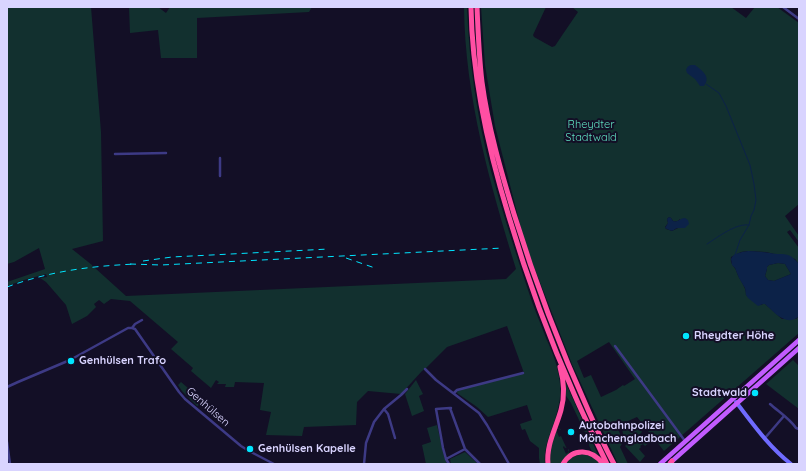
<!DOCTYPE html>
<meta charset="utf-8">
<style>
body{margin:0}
#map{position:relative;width:806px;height:471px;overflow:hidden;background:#130f26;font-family:Quicksand,sans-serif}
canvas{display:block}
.frame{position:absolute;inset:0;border:8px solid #d9d4ff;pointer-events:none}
</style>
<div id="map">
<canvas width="806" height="471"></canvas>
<div class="frame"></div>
</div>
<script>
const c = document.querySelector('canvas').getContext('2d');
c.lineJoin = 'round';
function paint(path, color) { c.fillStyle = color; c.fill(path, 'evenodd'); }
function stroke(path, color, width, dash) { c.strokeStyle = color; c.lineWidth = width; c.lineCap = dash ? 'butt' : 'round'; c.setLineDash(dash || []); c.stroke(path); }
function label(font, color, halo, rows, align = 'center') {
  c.font = font + ' Quicksand,sans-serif'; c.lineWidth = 4; c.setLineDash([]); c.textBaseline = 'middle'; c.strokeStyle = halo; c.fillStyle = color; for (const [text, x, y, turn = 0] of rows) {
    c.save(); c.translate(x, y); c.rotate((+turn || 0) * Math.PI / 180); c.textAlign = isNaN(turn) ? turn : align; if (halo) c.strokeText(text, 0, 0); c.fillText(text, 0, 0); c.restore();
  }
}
paint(new Path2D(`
 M7,7H91L101,132L103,241L72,249L92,265L93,268H95L126,296L506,279L516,269C490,184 465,97 464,7H467C469,63 477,118 491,171C502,211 515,251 528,290C533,306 540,322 546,338C551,349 556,361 558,372C561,384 561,397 558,408C554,428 543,444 545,464H540L539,458V448L530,441L525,429L522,430L520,424L532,420L527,405L488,417L477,407L457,393L458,390L524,373L507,326L447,347L426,368L422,371L401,394L368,391L357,402L356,425L304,427L302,436L266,435L271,412L260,410L264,383L235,382L234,387H225L226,384H217L219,382L216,380L211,388L191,371L193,368L171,349L178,342L130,301L111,299L104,304L99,300L94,304L96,307L87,316L72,324L66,305L46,282L40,278L47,277L46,274L24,280L7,286V282L45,269L39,248L14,262L7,264Z
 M129,7H158L166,13L170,7H312L309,12L197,18V58H161L158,30L130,33Z
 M481,7H546L533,35L534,37L552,47L555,46L563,34L578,12L572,7H731L746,18L755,7H777L799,23V204L785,216L799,236V242L790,230L787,232L799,248V264L795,259L766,252L748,251L741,252L731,257C730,264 733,265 736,270C737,273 738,276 740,279C743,285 746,288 746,295L761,305L763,304H765L782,319H796L799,316V333L664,451L637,417L617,426L623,442L620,447L628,464H618L572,364L525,244L495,126L485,65ZM669,217L671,218L673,221C676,222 677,222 680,219V228H678L672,231L666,229L665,227L668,223L667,219ZM609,342L635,379L624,386L623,385L616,390L601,397L591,375L584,378L577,361Z
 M778,263L785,264L791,274L774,281L768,280L765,276L767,269V267L769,265Z
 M793,360L799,366V409L766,384Z
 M563,377L599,457C593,453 588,448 589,441L571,403L564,393Z
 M416,380L423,394L419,396L424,411L412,416L405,394Z
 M181,382L203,401L200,405L197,406L182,391L178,385Z
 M634,422L638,425L642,432C638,436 633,442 627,442L623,434L622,429Z
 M437,425L444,456L447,464H426L422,445L431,442L427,428Z
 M557,428H559L561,430H560L559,428L557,429V432L559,437L561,436L566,447H567L565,448L564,446L563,447L566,454L569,452L568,450L569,449V454L561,464H549V454Z
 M640,436L642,439L645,437L649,443L645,446L643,444L640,446L641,447L639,449L645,456L640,462L625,446L627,444L631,443Z
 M465,452L478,464H451L450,459L452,458Z
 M584,454C591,456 596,459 601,464H565C571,457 576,455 584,454Z`), '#12302f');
paint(new Path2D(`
 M691,65H695C703,71 711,77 704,86H700L695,79L687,73L686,70C687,67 688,66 691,65Z
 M669,217L671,218L673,221C678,223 680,218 685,218L688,220L689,224L685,228C683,228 681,228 679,228C672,228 676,234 665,228L668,223L667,219Z
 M748,251C756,251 763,252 770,253C785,256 787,250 799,264V316C787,328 774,312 765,304H763L758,306L748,298L746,295L745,288L739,278L735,268L732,265L731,259C733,253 742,252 748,251ZM778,263L785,264L791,274L774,281L768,280L765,276L767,269V267L769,265Z`), '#0c2248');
stroke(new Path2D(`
 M706,84L719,93L726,106L750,165L754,184L756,200L754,210L751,216L749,225L740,240L735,255
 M707,244C718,237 736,223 749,225`), '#0c2248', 1);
stroke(new Path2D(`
 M783,7L799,19
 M115,154L166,153
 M220,158V176
 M132,328L135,329L179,392L185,399L241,446L249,451L274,464
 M615,346L685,441
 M425,369L436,380L479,413L487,425L509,464
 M7,387L18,382L70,360L128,328H132L135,324L142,320
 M454,393L457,390L523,373
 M770,404C779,412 790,419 796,428L799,429
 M451,408H450L465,449
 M384,409L388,414L395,438
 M765,438L784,416
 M7,442L10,464
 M446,459L443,448L436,409L450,408
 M364,464L366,443L374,422L384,409L401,395L407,389
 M449,464L446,459L465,449L480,464`), '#3d3a85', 2.5);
stroke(new Path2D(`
 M736,402C753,424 769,447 791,464`), '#6f6bff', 4);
stroke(new Path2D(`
 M670,463L799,348
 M660,464L799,340`), '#c25bff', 4.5);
stroke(new Path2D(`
 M471,7C472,79 488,149 509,217C527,278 549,338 575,396C585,419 596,441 607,464
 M477,7C478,32 479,57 482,82C488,127 501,171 514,214C535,282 560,348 589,412C597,430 605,447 614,464
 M548,464C546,445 556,428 561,410C565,396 564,381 560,367
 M563,464C573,447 592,449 603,464
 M670,464L672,461`), '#ff4fa3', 5);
stroke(new Path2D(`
 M346,258L375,268
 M143,261L172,257L329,249
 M130,264L161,265L503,248
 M7,287C50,271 91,266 136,264`), '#00e5ff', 1, [6, 5]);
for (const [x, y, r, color] of [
 [686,336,4,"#00e5ff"],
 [71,361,4,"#00e5ff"],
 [755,393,4,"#00e5ff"],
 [571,432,4,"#00e5ff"],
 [250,449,4,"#00e5ff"]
]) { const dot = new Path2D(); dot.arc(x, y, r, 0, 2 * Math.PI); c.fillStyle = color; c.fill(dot); stroke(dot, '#130f26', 1.5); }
label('11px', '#5fe0c0', '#130f26', [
 ["Rheydter",591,125],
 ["Stadtwald",591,138]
]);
label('bold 11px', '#d9d4ff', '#130f26', [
 ["Rheydter Höhe",694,336],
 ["Genhülsen Trafo",79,361],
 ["Stadtwald",747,393,"right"],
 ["Autobahnpolizei",579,426],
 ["Mönchengladbach",579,439],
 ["Genhülsen Kapelle",258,449]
], 'left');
label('11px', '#d9d4ff', '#130f26', [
 ["Genhülsen",208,407,41]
]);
</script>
